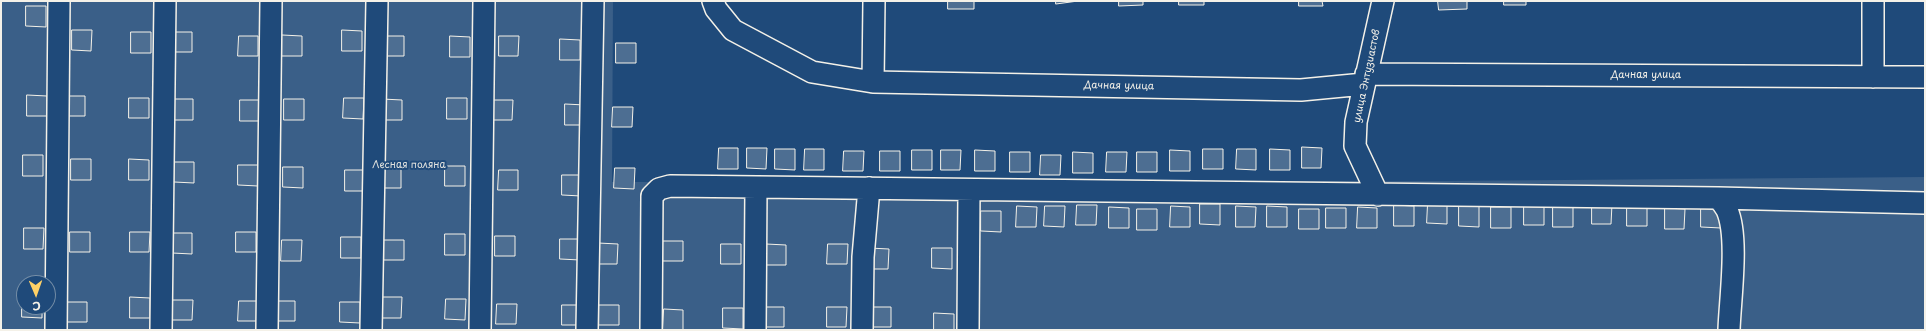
<!DOCTYPE html>
<meta charset="utf-8">
<style>
body{margin:0}
#map{position:relative;width:1926px;height:331px;overflow:hidden;background:#1f4a7a;font-family:"Playpen Sans",sans-serif}
canvas{display:block}
.frame{position:absolute;inset:0;border:2px solid #f4f1e8;pointer-events:none}
.north{position:absolute;left:16px;top:275px;width:40px;height:40px;box-sizing:border-box;background:#1f4a7a;border:1px solid #748da6;border-radius:50%;rotate:178deg;font-size:11px;font-weight:700;line-height:16px;text-align:center;color:#f4f1e8}
.north::after{content:'';display:block;margin:auto;width:14px;height:18px;background:#ffd166;clip-path:polygon(50% 0,100% 100%,50% 72%,0 100%)}
</style>
<div id="map">
<canvas width="1926" height="331"></canvas>
<div class="frame"></div>
<div class="north">С</div>
</div>
<script>
const c = document.querySelector('canvas').getContext('2d');
c.lineJoin = 'round';
function paint(path, color) { c.fillStyle = color; c.fill(path, 'evenodd'); }
function stroke(path, color, width, dash) { c.strokeStyle = color; c.lineWidth = width; c.lineCap = dash ? 'butt' : 'round'; c.setLineDash(dash || []); c.stroke(path); }
function label(font, color, halo, rows, align = 'center') {
  c.font = font + ' "Playpen Sans",sans-serif'; c.lineWidth = 4; c.setLineDash([]); c.textBaseline = 'middle'; c.strokeStyle = halo; c.fillStyle = color; for (const [text, x, y, turn = 0] of rows) {
    c.save(); c.translate(x, y); c.rotate((+turn || 0) * Math.PI / 180); c.textAlign = isNaN(turn) ? turn : align; if (halo) c.strokeText(text, 0, 0); c.fillText(text, 0, 0); c.restore();
  }
}
paint(new Path2D(`
 M1,1H613L612,182L1443,181L1925,177V330H1ZM24,283H48V307H24Z`), '#3a5f88');
const building = new Path2D(`
 M948,1H974V9H948Z
 M1056,1H1078L1056,4Z
 M1119,1H1143V5L1119,6Z
 M1179,1H1204V5H1179Z
 M1299,1H1322L1323,6H1299Z
 M1438,1H1467V9L1439,10Z
 M1504,1H1526V5H1504Z
 M26,6H46V27L26,26Z
 M72,30H92L91,51L72,50Z
 M342,30L362,31V51H342Z
 M131,32H151V53H131Z
 M173,32H192V52H172Z
 M282,35L302,36V56H282Z
 M239,36H258V56H238Z
 M384,36H404V56H384Z
 M450,36L470,37V57H450Z
 M499,36H519L518,56H499Z
 M560,39L580,40V60H560Z
 M616,43H636V63H616Z
 M27,95L47,96V116H27Z
 M66,96H85V116H65Z
 M129,98H149V118H129Z
 M344,98H364L363,119L343,118Z
 M447,98H467V119H447Z
 M173,99H193V120H173Z
 M284,99H304V120H284Z
 M382,99L402,100V120H382Z
 M240,100H260V121H240Z
 M493,100H513L512,120H492Z
 M565,104L585,105V125H565Z
 M613,107H633L632,127H612Z
 M1302,147L1322,148L1321,168H1302Z
 M719,148H738V169H718Z
 M747,148H767L766,169L747,168Z
 M775,149H795V170L775,169Z
 M805,149H824V170H804Z
 M1203,149H1223V169H1203Z
 M1237,149H1256V170L1236,169Z
 M1270,149L1290,150V170H1270Z
 M912,150H932V170H912Z
 M941,150H961L960,170H941Z
 M975,150L995,151V171H975Z
 M1170,150L1190,151V171H1170Z
 M844,151H864L863,171H843Z
 M880,151H900V171H880Z
 M1010,152H1030V172H1010Z
 M1073,152L1093,153V173H1073Z
 M1107,152H1127L1126,172H1106Z
 M1137,152H1157V172H1137Z
 M23,155H43V176H23Z
 M1041,155H1061L1060,175H1040Z
 M71,159H91V180H71Z
 M129,159L149,160V180H129Z
 M174,162H194V183L174,182Z
 M238,165H258V186L238,185Z
 M445,166H465V186H445Z
 M283,167H303V188L283,187Z
 M381,168H401V188H381Z
 M615,168H635L634,189L614,188Z
 M345,170H365V191H345Z
 M499,170H518V190H498Z
 M562,175H582L581,196L562,195Z
 M1428,203H1447V224L1427,223Z
 M1200,204H1220V225L1200,224Z
 M1524,204L1544,205V225H1524Z
 M1592,204H1612L1611,224H1592Z
 M1077,205H1097L1096,225H1076Z
 M1394,205L1414,206V226H1394Z
 M1017,206L1037,207L1036,227H1016Z
 M1045,206H1065L1064,227L1044,226Z
 M1171,206L1190,207V227H1170Z
 M1236,206L1256,207L1255,227H1236Z
 M1267,206L1287,207V227H1267Z
 M1459,206H1479V227L1459,226Z
 M1553,206H1573V227H1553Z
 M1627,206H1647V226H1627Z
 M1109,207L1129,208V228H1109Z
 M1358,207L1377,208V228H1357Z
 M1491,207H1511V228H1491Z
 M1701,207H1721V228L1701,227Z
 M1326,208H1346V228H1326Z
 M1665,208L1685,209L1684,229H1665Z
 M1137,209H1157V230H1137Z
 M1299,209H1319V229H1299Z
 M981,211H1001V232L981,231Z
 M24,228H44L43,249H24Z
 M70,232H90V252H70Z
 M130,232H150L149,252H130Z
 M236,232H256V252H236Z
 M172,233H192V254L172,253Z
 M445,234H465V255H445Z
 M495,236H515V256H495Z
 M341,237H361V258H341Z
 M560,239H580V260L560,259Z
 M282,240H302L301,261H281Z
 M384,240H404V260H384Z
 M663,241H683V261H663Z
 M598,243L618,244L617,264H598Z
 M721,244H741V264H721Z
 M766,244L786,245V265H766Z
 M828,244H848L847,264H827Z
 M869,248L889,249L888,269H868Z
 M932,248H952V269L932,268Z
 M22,297H24V307H42V318L22,317Z
 M130,297L150,298V318H130Z
 M382,297H402L401,318H381Z
 M446,299H466L465,320L445,319Z
 M173,300H193L192,320H172Z
 M239,301H258V321H238Z
 M275,301H295V321H275Z
 M68,302H87V322H67Z
 M340,302H360V323L340,322Z
 M497,304H517L516,324H496Z
 M562,305H582V325H562Z
 M599,305H619V325H599Z
 M764,307H784V327H764Z
 M827,307H847L846,327H827Z
 M871,307H891V327H871Z
 M723,308H743V329L723,328Z
 M664,309L683,310V330H663Z
 M934,313L954,314V330H934Z`);
paint(building, '#4d6e92');
stroke(building, '#f4f1e8', 1);
const minor = new Path2D(`
 M713,1L716,9L733,30L812,72L873,82L1301,90L1364,84
 M1873,1V77
 M1366,74L1925,77
 M873,82L874,1
 M1378,195L1355,146L1356,122L1383,1
 M1718,198C1721,201 1725,206 1727,210C1739,237 1730,299 1729,330
 M56,330L59,1
 M161,330L165,1
 M267,330L271,1
 M371,330L377,1
 M480,330L484,1
 M587,330L593,1
 M651,330L652,196L659,189L670,186L1718,198L1925,203
 M755,330L756,187
 M862,330L863,257L869,188
 M968,330L969,190`);
stroke(minor, '#f4f1e8', 24);
stroke(minor, '#1f4a7a', 21);
label('10px', '#f4f1e8', '#1f4a7a', [
 ["Дачная улица",1646,75],
 ["улица Энтузиастов",1367,76,-78],
 ["Дачная улица",1119,86,1]
]);
label('10px', '#e1e2de', '#1f4a7a', [
 ["Лесная поляна",409,165]
]);
</script>
